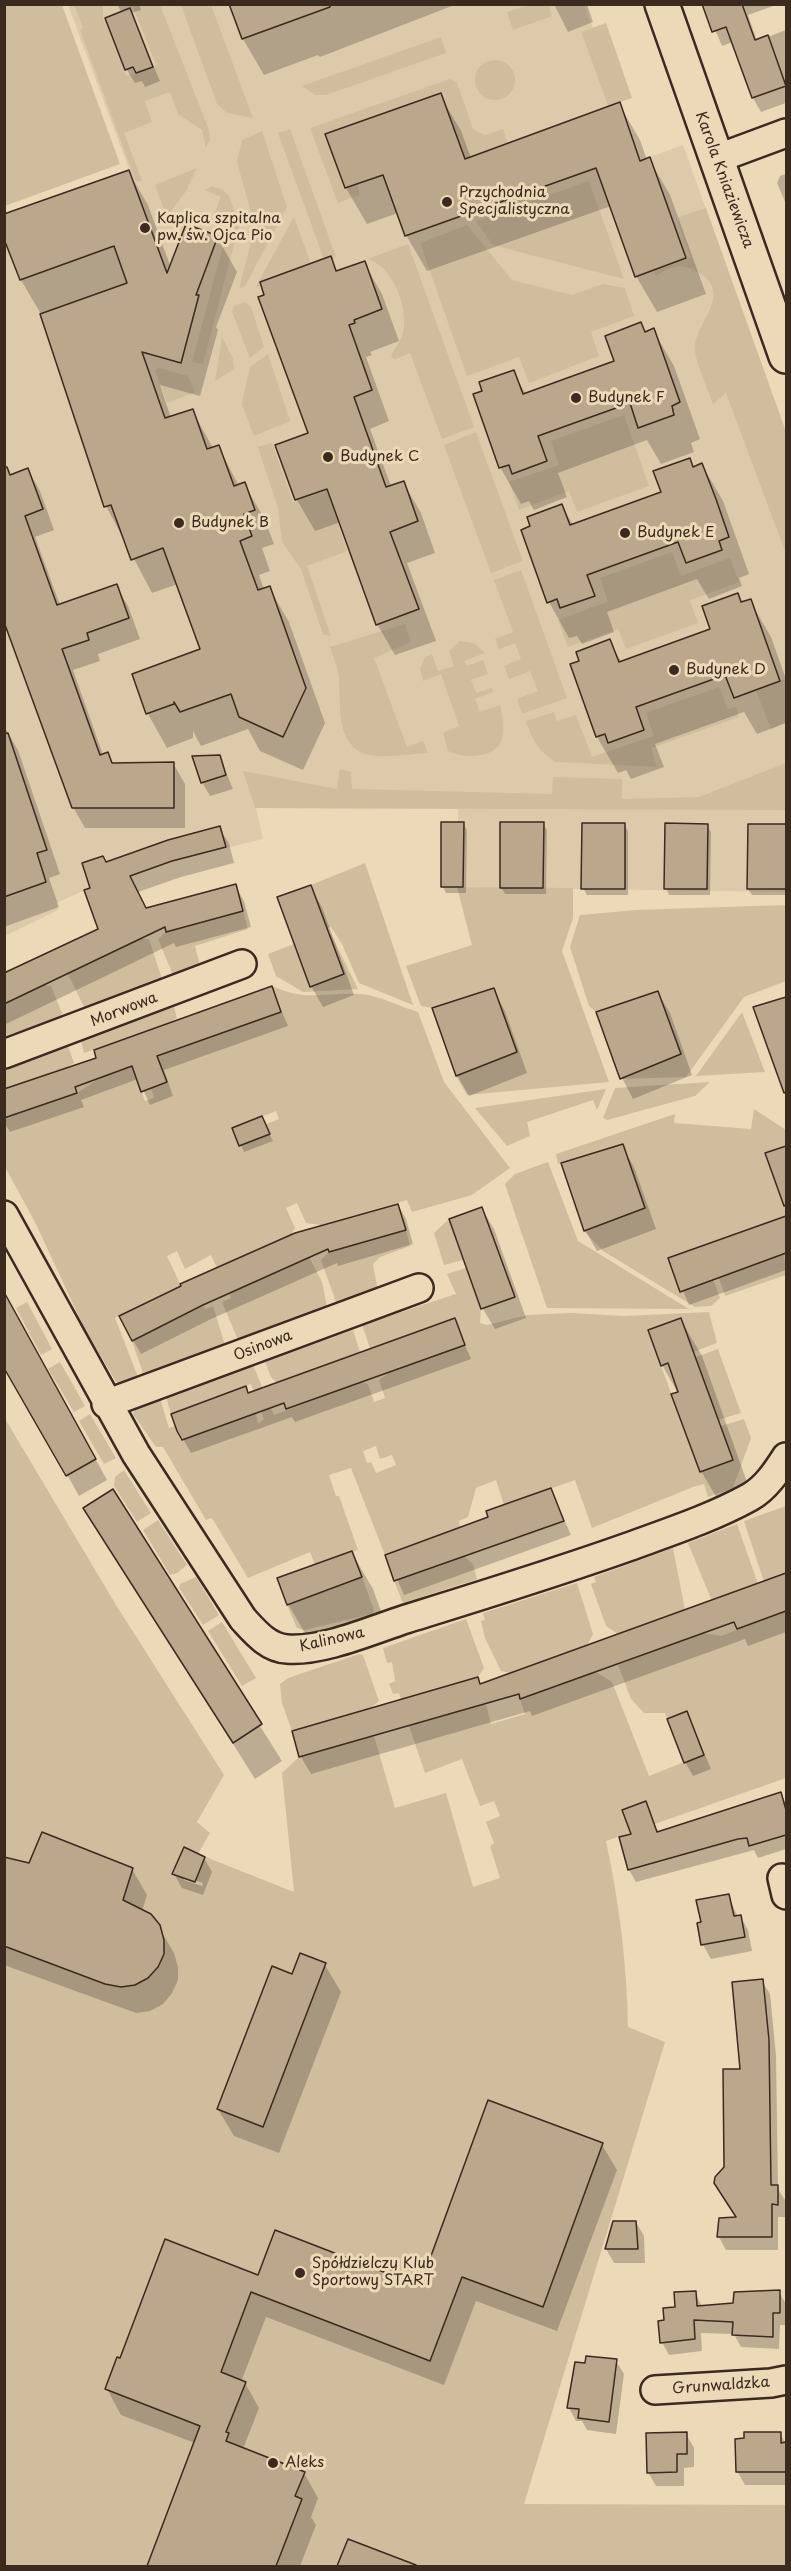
<!DOCTYPE html>
<meta charset="utf-8">
<style>
body{margin:0}
#map{position:relative;width:791px;height:2571px;overflow:hidden;background:#ecd9b7;font-family:"Playpen Sans",sans-serif}
canvas{display:block}
.frame{position:absolute;inset:0;border:6px solid #3b2a1e;pointer-events:none}
</style>
<div id="map">
<canvas width="791" height="2571"></canvas>
<div class="frame"></div>
</div>
<script>
const c = document.querySelector('canvas').getContext('2d');
c.lineJoin = 'round';
function paint(path, color) { c.fillStyle = color; c.fill(path, 'evenodd'); }
function stroke(path, color, width, dash) { c.strokeStyle = color; c.lineWidth = width; c.lineCap = dash ? 'butt' : 'round'; c.setLineDash(dash || []); c.stroke(path); }
function label(font, color, halo, rows, align = 'center') {
  c.font = font + ' "Playpen Sans",sans-serif'; c.lineWidth = 6; c.setLineDash([]); c.textBaseline = 'middle'; c.strokeStyle = halo; c.fillStyle = color; for (const [text, x, y, turn = 0] of rows) {
    c.save(); c.translate(x, y); c.rotate((+turn || 0) * Math.PI / 180); c.textAlign = isNaN(turn) ? turn : align; if (halo) c.strokeText(text, 0, 0); c.fillText(text, 0, 0); c.restore();
  }
}
paint(new Path2D(`
 M68,5H584L593,28L581,32L608,106L620,102L637,153L633,155L636,162L683,145L786,432V892L441,887V822H458V809L256,808L263,839L172,861L90,888L56,903L58,910L5,936V214L129,169Z`), '#ddcaaa');
paint(new Path2D(`
 M5,4L62,5L120,164L5,206Z
 M74,5H103V21L105,20L126,76L152,69L156,64L132,5H160L209,130L210,139L206,148L202,130L178,114L170,92L145,101L152,122L124,133L142,181L136,182L80,30L83,28Z
 M181,5H211L253,118L227,113L217,104Z
 M528,5H548L552,16L513,30L507,12Z
 M606,23L632,98L608,106L581,32Z
 M441,37L446,53L326,95H315L302,86Z
 M475 80a20 20 0 1 1 40 0a20 20 0 1 1-40 0Z
 M450,79L457,83L473,129L485,135L503,129L508,144L458,162L440,93L326,134L345,188L357,184L360,195L338,203L310,128Z
 M290,129L336,257L325,262L278,133Z
 M262,131L287,207L245,286L239,289L255,227L237,162L242,140Z
 M197,168L186,191L167,217L155,185Z
 M589,181L624,279L493,245L476,221Z
 M212,186L223,190L229,196L239,225L203,364L192,362L228,227L211,222L221,197L205,190Z
 M706,208L786,432V554L726,393L713,404C708,388 697,368 695,351C692,324 739,292 694,270C680,262 668,268 656,276L654,271L691,258L679,226L678,217Z
 M294,217L312,267L255,288Z
 M467,225L512,280L572,295L603,284L625,288L634,316L591,332L599,356L529,383L519,357L467,376L420,243Z
 M408,244L474,427L442,439L410,353L394,360L391,355C397,346 404,336 404,325C406,302 391,266 368,259Z
 M245,302L251,307L264,347L250,358L232,312L234,306Z
 M222,337L233,359L234,369L215,381Z
 M268,354L290,421L254,436L242,405L243,398L250,367Z
 M159,368L188,376L195,392L167,403L155,370Z
 M624,415L649,486L577,512L569,491L519,510L509,482L559,465L551,441Z
 M476,432L523,561L491,573L444,445Z
 M272,443L293,502L327,491L347,551L307,566L331,636L323,634L301,569L282,542L278,508L258,447Z
 M672,552L681,576L730,558L739,582L690,600L698,623L626,649L618,629L568,647L558,620L608,602L600,578Z
 M521,570L567,698L522,714L517,699L538,691L530,671L509,679L504,666L521,659L515,643L499,649L495,639L513,632L494,580Z
 M405,624L411,642L374,658L407,747L423,741L428,753C411,754 394,757 377,756C334,753 341,707 339,678C338,667 333,657 330,647Z
 M460,641L474,643L485,653L464,661L467,666L483,660L488,674L471,680L476,693L492,688L493,692L475,699L480,712L500,705C507,733 506,755 472,756C463,756 456,755 448,751L443,733L459,726L441,674L423,681L420,669L425,657L432,654L438,671L454,666L449,651Z
 M786,679V721L771,730L756,690Z
 M719,687L728,709L736,707L739,717L651,748L657,767L556,762C538,751 533,741 526,721L554,712L557,721L576,715L592,757L654,736L646,713Z
 M786,763V810L255,808L243,771L337,789L340,769L351,772L352,789L552,794L553,777L622,779V799L699,797Z
 M365,863L413,1005L359,983L342,944L331,927L327,928L311,885Z
 M457,887L573,888V918L562,951L609,1082L467,1095L456,1076L478,1068L494,988L432,1008L421,1006L406,966L472,945Z
 M786,905V981L744,997L686,1077L620,1079L681,1054L658,991L596,1012L589,1006L570,947L580,915L636,910Z
 M243,911L248,929L195,946L200,966L173,975L158,939L166,932Z
 M331,934L358,989L303,992L276,976L268,954L294,944L310,987L343,974L329,935Z
 M140,939H149L162,979L84,1007L68,974Z
 M44,985L51,986L62,1013L60,1017L5,1036V1004Z
 M272,986C306,1002 325,992 360,994C378,995 400,1007 418,1012L444,1082L510,1168L472,1195L412,1212L407,1200L321,1225L306,1223L297,1203L286,1208L295,1228L291,1235L217,1268L211,1255L185,1269L177,1251L167,1256L181,1286L115,1318L138,1377L117,1383L86,1332L36,1224L5,1167L4,1118L77,1093L103,1076L281,1012ZM162,1070L167,1082L151,1088L154,1098L145,1101L137,1079ZM276,1111L279,1119L266,1124L270,1134L239,1146L233,1128Z
 M174,1007L177,1018L169,1023L84,1053L81,1041Z
 M742,1012L765,1072L696,1076Z
 M68,1046L74,1063L68,1067L5,1089L4,1068Z
 M710,1082L695,1096L607,1120L603,1118L615,1088Z
 M606,1089L597,1110L593,1100L527,1122L530,1136L507,1146L475,1108Z
 M754,1109L786,1130V1145L765,1154L772,1173L786,1168V1216L668,1258L713,1279L720,1298L711,1306L695,1307L603,1251L584,1231L645,1207L623,1144L561,1163L558,1164L556,1154L675,1114L674,1123L751,1129Z
 M548,1162L578,1241L689,1309L547,1308L505,1184L515,1174Z
 M449,1219L463,1260L444,1265L434,1233Z
 M406,1230L410,1246L380,1257L373,1264L377,1286L374,1290L336,1302L321,1260L329,1252Z
 M784,1254L786,1275L725,1296L719,1278Z
 M309,1257L322,1282L327,1306L238,1340L222,1302L231,1298L229,1293Z
 M466,1268L481,1309L480,1323L487,1325L527,1315L572,1313L624,1316L709,1312L717,1343L693,1352L681,1318L648,1331L700,1471L733,1459L721,1426L744,1419L751,1438L733,1488L708,1497L704,1484L693,1487L592,1528L575,1480L504,1505L496,1480L476,1488L468,1517L459,1521L460,1528L385,1555L351,1468L329,1475L336,1496H339L358,1550L315,1565L310,1552L248,1578L212,1518L206,1520L163,1447H156L133,1414L136,1407L160,1398L169,1428L175,1426L180,1440L256,1413L258,1424L264,1419L251,1384L171,1414L166,1397L253,1365L274,1415L361,1382L368,1384L374,1402L385,1398L379,1380L390,1372L464,1345L371,1351L362,1325L456,1294L447,1274ZM376,1446L380,1459L392,1455L396,1465L376,1473L371,1462L367,1463L363,1451Z
 M27,1302L52,1349L41,1355L16,1308Z
 M204,1306L205,1309L213,1306L225,1345L143,1373L132,1341Z
 M353,1330L360,1352L277,1383L271,1377L265,1362Z
 M718,1349L741,1413L718,1420L696,1357Z
 M60,1362L85,1406L74,1412L48,1369Z
 M90,1414L116,1458L104,1464L79,1421Z
 M4,1417L116,1605L224,1775L197,1822L210,1833L198,1854L294,1892L282,1773L299,1757L374,1736L395,1808L446,1793L473,1887L500,1878L490,1846L494,1843L486,1822L500,1816L494,1801L480,1806L462,1759L425,1773L409,1726L486,1704L491,1724L525,1714L520,1699L596,1672L612,1682L649,1776L704,1754L687,1711L667,1719L665,1713H644L631,1699L618,1665L703,1633L721,1636L786,1611V1778L606,1841C619,1902 627,1964 628,2027L665,2042L524,2504L786,2505V2566H5Z
 M124,1470L151,1513L137,1522L114,1486L115,1477Z
 M786,1506V1573L764,1582L744,1521Z
 M158,1520L187,1565L177,1573L170,1575L143,1530Z
 M737,1524L758,1584L711,1599L688,1543Z
 M673,1548L685,1610L618,1634L606,1626L591,1584L596,1582L594,1577Z
 M464,1556L473,1564L477,1579L403,1603L394,1581Z
 M196,1577L219,1615L203,1625L179,1588L180,1584Z
 M362,1577L374,1610L372,1614L304,1630L297,1628L287,1605Z
 M577,1583L593,1634L587,1646L511,1673L501,1671L485,1638L481,1621L485,1620L483,1613Z
 M466,1619L484,1668L478,1677L401,1700L399,1693L393,1694L389,1684L395,1681L392,1662L387,1663L383,1648Z
 M222,1622L256,1678L242,1686L208,1631Z
 M359,1654L363,1655L379,1701L369,1709L292,1731L282,1703L280,1684L288,1678Z`), '#d0bd9e');
paint(new Path2D(`
 M117,4H139L141,10L131,13L160,81L145,87L142,81L135,83L127,70L107,19L122,13Z
 M231,4H457L320,57L318,55L264,75L243,39Z
 M554,4H587L593,22L568,32Z
 M704,4H779L748,15L757,41L786,30V103L761,112L753,98L733,42L722,46Z
 M440,95L461,131L471,158L619,104L640,140L647,160L649,159L670,195L706,294L657,312L636,276L611,206L427,271L406,235L398,213L367,224L346,188L327,135Z
 M128,171L148,205L171,268L217,237L237,272L216,327L218,330L200,396L160,385L171,418L192,410L213,448L218,446L239,486L244,484L264,518L274,544L262,548L270,571L259,575L264,590L269,588L289,622L325,723L303,770L260,751L248,729L201,746L193,731V738L167,748L148,714L134,675L201,650L178,584L152,593L106,506L41,314L21,280L4,234Z
 M786,174V204L777,183L780,176Z
 M330,258L338,272L364,263L382,294L399,341L370,352L372,355L366,357L389,421L370,429L391,486L403,482L421,513L435,553L407,563L436,641L395,655L377,624L341,522L315,531L297,500L277,446L310,434Z
 M641,324L646,333L653,330L674,366L700,439L691,443L694,452L661,464L647,440L558,473L567,497L534,510L529,501L521,504L500,467L484,392L513,372L526,394L616,362Z
 M689,459L694,468L702,465L723,501L749,574L739,578L742,586L709,599L697,579L607,612L614,632L582,644L577,636L569,638L549,602L562,506L573,525L663,493Z
 M28,470L40,491L54,530L35,537L60,605L116,586L128,606L140,639L98,654L100,661L73,670L103,755L107,753L113,764L173,763L185,784V828H85L73,807L9,629L4,630V479Z
 M738,595L742,603L750,601L771,637L786,679V723L757,734L744,712L655,744L664,767L631,779L626,770L618,773L597,737L581,662L609,641L622,663L712,630Z
 M4,726L18,750L60,874L49,878L59,907L4,927Z
 M219,756L233,789L210,796L202,782Z
 M463,823L467,830L466,893H446L443,887Z
 M543,824L547,830L546,894H505L501,887Z
 M624,824L628,831V895H587L583,888Z
 M707,825L711,832L710,895H669L666,888Z
 M749,825H786V895H752L748,889Z
 M219,828L229,843L234,863L181,877L138,892L146,910L235,885L244,901L251,927L176,947L174,943L4,1025V975L100,929L92,888L106,863Z
 M310,887L322,907L354,995L323,1007L311,986Z
 M272,988L288,1026L164,1070L173,1096L150,1105L138,1079L81,1100L84,1107L10,1132L4,1122V1091L98,1059Z
 M493,990L505,1011L527,1073L469,1096L457,1075Z
 M658,993L670,1013L692,1075L633,1099L622,1078Z
 M786,997V1087L779,1073L755,1008Z
 M265,1125L273,1141L244,1152L234,1129Z
 M622,1146L634,1167L656,1229L597,1251L585,1230Z
 M398,1205L406,1219L413,1244L338,1266L337,1263L211,1319L141,1354L133,1340Z
 M482,1209L494,1229L526,1318L495,1329L483,1309L450,1220Z
 M786,1217V1270L689,1305L670,1259Z
 M4,1293L107,1480L79,1496L4,1361Z
 M454,1320L471,1359L295,1422L292,1417L191,1453L183,1439L249,1394Z
 M681,1320L702,1356L752,1496L722,1507L701,1471L678,1393L662,1365Z
 M551,1490L571,1535L404,1595L387,1556L490,1518Z
 M112,1491L282,1761L255,1779L85,1508Z
 M352,1553L373,1589L382,1614L309,1640L288,1604Z
 M786,1575V1632L748,1646L745,1639L532,1716L530,1711L311,1774L301,1757L293,1732L477,1679L481,1685Z
 M687,1713L711,1769L693,1776L685,1762Z
 M780,1793L786,1804V1849L758,1858L754,1850L636,1882L629,1870L633,1835L645,1803L659,1833Z
 M4,1858L30,1864L132,1869L147,1895L142,1911L158,1926L174,1953L178,1967V1980L172,1993L163,2004L150,2011L136,2013L4,1965Z
 M204,1858L212,1872L203,1895L182,1888L174,1874ZM184,1876L203,1883L202,1886L184,1880Z
 M728,1896L738,1917L740,1916L748,1930L752,1951L711,1959L703,1945L699,1924L703,1923Z
 M325,1965L341,1992L279,2153L234,2136L218,2109L293,1976Z
 M762,1981L770,1994L776,2055L778,2189L785,2200V2217H778V2250H726L719,2237L738,2219L725,2167Z
 M602,2145L617,2170L557,2331L476,2301L444,2385L266,2317L241,2382L245,2383L259,2408L243,2449L304,2473L318,2498L311,2517L316,2525L300,2566H148L195,2443L121,2415L107,2389L121,2360L259,2277L421,2287Z
 M636,2222L644,2236L645,2263H614L606,2249Z
 M695,2292L702,2307L735,2304L779,2292L786,2304V2325H780L779,2349L741,2347L734,2334L701,2333L702,2351L669,2355L662,2342L666,2321Z
 M616,2361L624,2374L616,2434L587,2430L582,2421H576L569,2408L587,2365Z
 M780,2433L786,2444V2485H745L737,2471Z
 M686,2434L694,2448V2467L684,2468V2486H656L648,2472Z
 M348,2541L403,2562L406,2566H339Z`), '#0003');
const building = new Path2D(`
 M229,4H330V7L242,39Z
 M702,4H742L755,40L768,35L786,86L752,98L726,27L712,32Z
 M130,8L153,67L136,73L133,67L125,70L105,18Z
 M441,93L465,159L620,102L640,161L650,157L686,258L635,277L596,168L405,236L383,175L345,188L325,134Z
 M129,170L167,273L186,224L218,236L196,295H199L181,363L142,352L165,418L193,409L207,449L219,445L234,486L245,482L255,510L244,514L252,536L240,541L258,590L270,586L306,688L283,737L239,717L231,694L180,712L174,702V704L146,714L132,674L200,649L163,548L131,560L111,505L104,507L40,314L127,283L114,246L20,280L4,239V214Z
 M331,256L336,271L365,261L382,309L354,320L355,323L349,325L372,390L354,397L386,487L404,481L418,521L390,532L419,609L376,625L327,489L295,500L275,445L308,433L258,297L264,295L260,282Z
 M641,322L645,332L654,328L680,402L672,406L674,415L638,428L630,403L538,436L547,461L512,474L509,465L499,468L473,394L482,391L479,382L514,370L523,394L614,361L605,336Z
 M690,458L693,467L702,463L716,499L729,537L719,541L722,550L686,563L678,542L587,575L595,596L560,608L557,599L547,603L521,530L530,526L527,517L562,504L570,525L661,492L653,471Z
 M4,467H7L10,475L28,468L43,509L25,516L57,605L117,584L129,618L87,633L89,640L62,649L100,755L108,752L112,763L174,762V808H72L4,622Z
 M738,593L741,602L751,599L780,681L734,698L725,675L636,707L644,730L608,743L605,734L596,737L570,664L579,661L576,652L610,639L619,662L710,629L702,606Z
 M8,733L47,850L37,853L46,882L4,897V734Z
 M220,755L226,775L201,783L192,756Z
 M441,822H464L463,887H441Z
 M500,822H544L543,888H500Z
 M582,823H625V889H581Z
 M665,823L708,824L707,889H664Z
 M748,824H786V889H747Z
 M220,826L226,847L172,861L130,876L146,908L236,884L243,911L166,932L165,927L4,1004V973L98,929L84,890L90,888L82,863L103,856L106,862L168,840Z
 M311,885L344,974L310,987L277,897Z
 M272,986L281,1012L157,1056L167,1082L141,1092L132,1066L75,1087L77,1093L4,1118V1089L96,1058L94,1050Z
 M494,988L517,1052L456,1076L432,1008Z
 M658,991L681,1054L620,1079L596,1012Z
 M786,997V1092L784,1093L753,1007Z
 M262,1116L270,1134L239,1146L232,1128Z
 M623,1144L645,1208L584,1231L561,1163Z
 M786,1146V1205L784,1206L765,1153Z
 M398,1204L406,1230L329,1252L328,1249L203,1305L132,1341L119,1316L181,1286L180,1284L295,1233Z
 M482,1207L515,1297L481,1309L449,1219Z
 M786,1216V1253L680,1292L668,1258Z
 M4,1292L96,1459L66,1476L4,1368Z
 M455,1318L465,1345L286,1409L284,1403L182,1440L177,1431L171,1414L246,1386L248,1393Z
 M681,1318L733,1460L700,1472L671,1394L678,1392L668,1363L661,1366L648,1330Z
 M551,1488L564,1521L394,1581L385,1555L488,1517L486,1511Z
 M113,1489L262,1724L233,1743L83,1508Z
 M352,1551L362,1577L287,1605L277,1578Z
 M786,1573V1611L737,1629L734,1622L520,1699L519,1694L299,1757L292,1731L478,1677L480,1684Z
 M687,1711L704,1755L684,1763L667,1719Z
 M781,1792L786,1810V1835L749,1846L747,1838L738,1839L628,1870L619,1837L631,1834L622,1810L646,1801L657,1832Z
 M42,1832L133,1868L123,1900L151,1914L160,1925L164,1940V1954L158,1967L148,1978L135,1985L121,1987L105,1984L4,1946V1857L29,1863Z
 M184,1847L205,1857L195,1882L172,1874Z
 M729,1894L734,1916L741,1915L745,1937L701,1945L697,1923L701,1922L696,1900Z
 M300,1953L326,1963L263,2127L217,2109L272,1966L292,1974Z
 M763,1979L769,2040L771,2185H778V2205L772,2204V2237H717L719,2218L736,2217L714,2183L715,2177L724,2167L723,2069H740L732,1982Z
 M488,2100L603,2143L543,2307L462,2277L430,2361L251,2292L221,2372L246,2382L226,2432L229,2433L226,2441L305,2472L295,2496L302,2499L276,2566H147L200,2426L105,2389L117,2357L120,2358L165,2239L258,2275L275,2230L420,2286Z
 M613,2221H636L638,2249H605Z
 M780,2290V2313H773V2337L732,2335L733,2322L694,2320L695,2339L660,2343L658,2321L664,2320L663,2308L675,2307L674,2292L696,2291L697,2306L733,2303L734,2292Z
 M586,2356L617,2359L609,2422L578,2418L579,2409L567,2408L575,2362L585,2363Z
 M687,2432V2454H677V2472L647,2473L646,2433Z
 M744,2432H781V2443L786,2442V2472H736L735,2439L744,2438Z
 M348,2539L416,2565V2566H337Z`);
paint(building, '#bba88c');
stroke(building, '#3b2a1e', 1.5);
const street = new Path2D(`
 M716,159L786,133
 M4,1054L242,964
 M4,1215L136,1454L243,1619C255,1632 268,1648 287,1649C322,1652 372,1630 406,1619C480,1596 555,1573 628,1547C669,1532 712,1518 750,1497C766,1488 777,1471 786,1457
 M106,1404L419,1288
 M782,1878L786,1895
 M655,2390L771,2383L786,2380`);
const secondary = new Path2D(`
 M662,4L786,356`);
stroke(street, '#3b2a1e', 32);
stroke(secondary, '#3b2a1e', 38);
stroke(street, '#ecd9b7', 27);
stroke(secondary, '#ecd9b7', 33);
for (const [x, y, r, color] of [
 [447,202,6,"#3b2a1e"],
 [145,228,6,"#3b2a1e"],
 [576,398,6,"#3b2a1e"],
 [328,457,6,"#3b2a1e"],
 [179,523,6,"#3b2a1e"],
 [625,533,6,"#3b2a1e"],
 [674,670,6,"#3b2a1e"],
 [300,2273,6,"#3b2a1e"],
 [273,2463,6,"#3b2a1e"]
]) { const dot = new Path2D(); dot.arc(x, y, r, 0, 2 * Math.PI); c.fillStyle = color; c.fill(dot); stroke(dot, '#ecd9b7', 2); }
label('15px', '#3b2a1e', '#ecd9b7', [
 ["Karola Kniaziewicza",724,180,70],
 ["Morwowa",124,1010,-21],
 ["Osinowa",263,1346,-21],
 ["Kalinowa",332,1640,-13],
 ["Grunwaldzka",721,2386,-4]
]);
label('15px', '#3b2a1e', '#ecd9b7', [
 ["Przychodnia",459,193],
 ["Specjalistyczna",459,210],
 ["Kaplica szpitalna",157,219],
 ["pw. św. Ojca Pio",157,236],
 ["Budynek F",588,398],
 ["Budynek C",340,457],
 ["Budynek B",191,523],
 ["Budynek E",637,533],
 ["Budynek D",686,670],
 ["Spółdzielczy Klub",312,2264],
 ["Sportowy START",312,2281],
 ["Aleks",285,2463]
], 'left');
</script>
